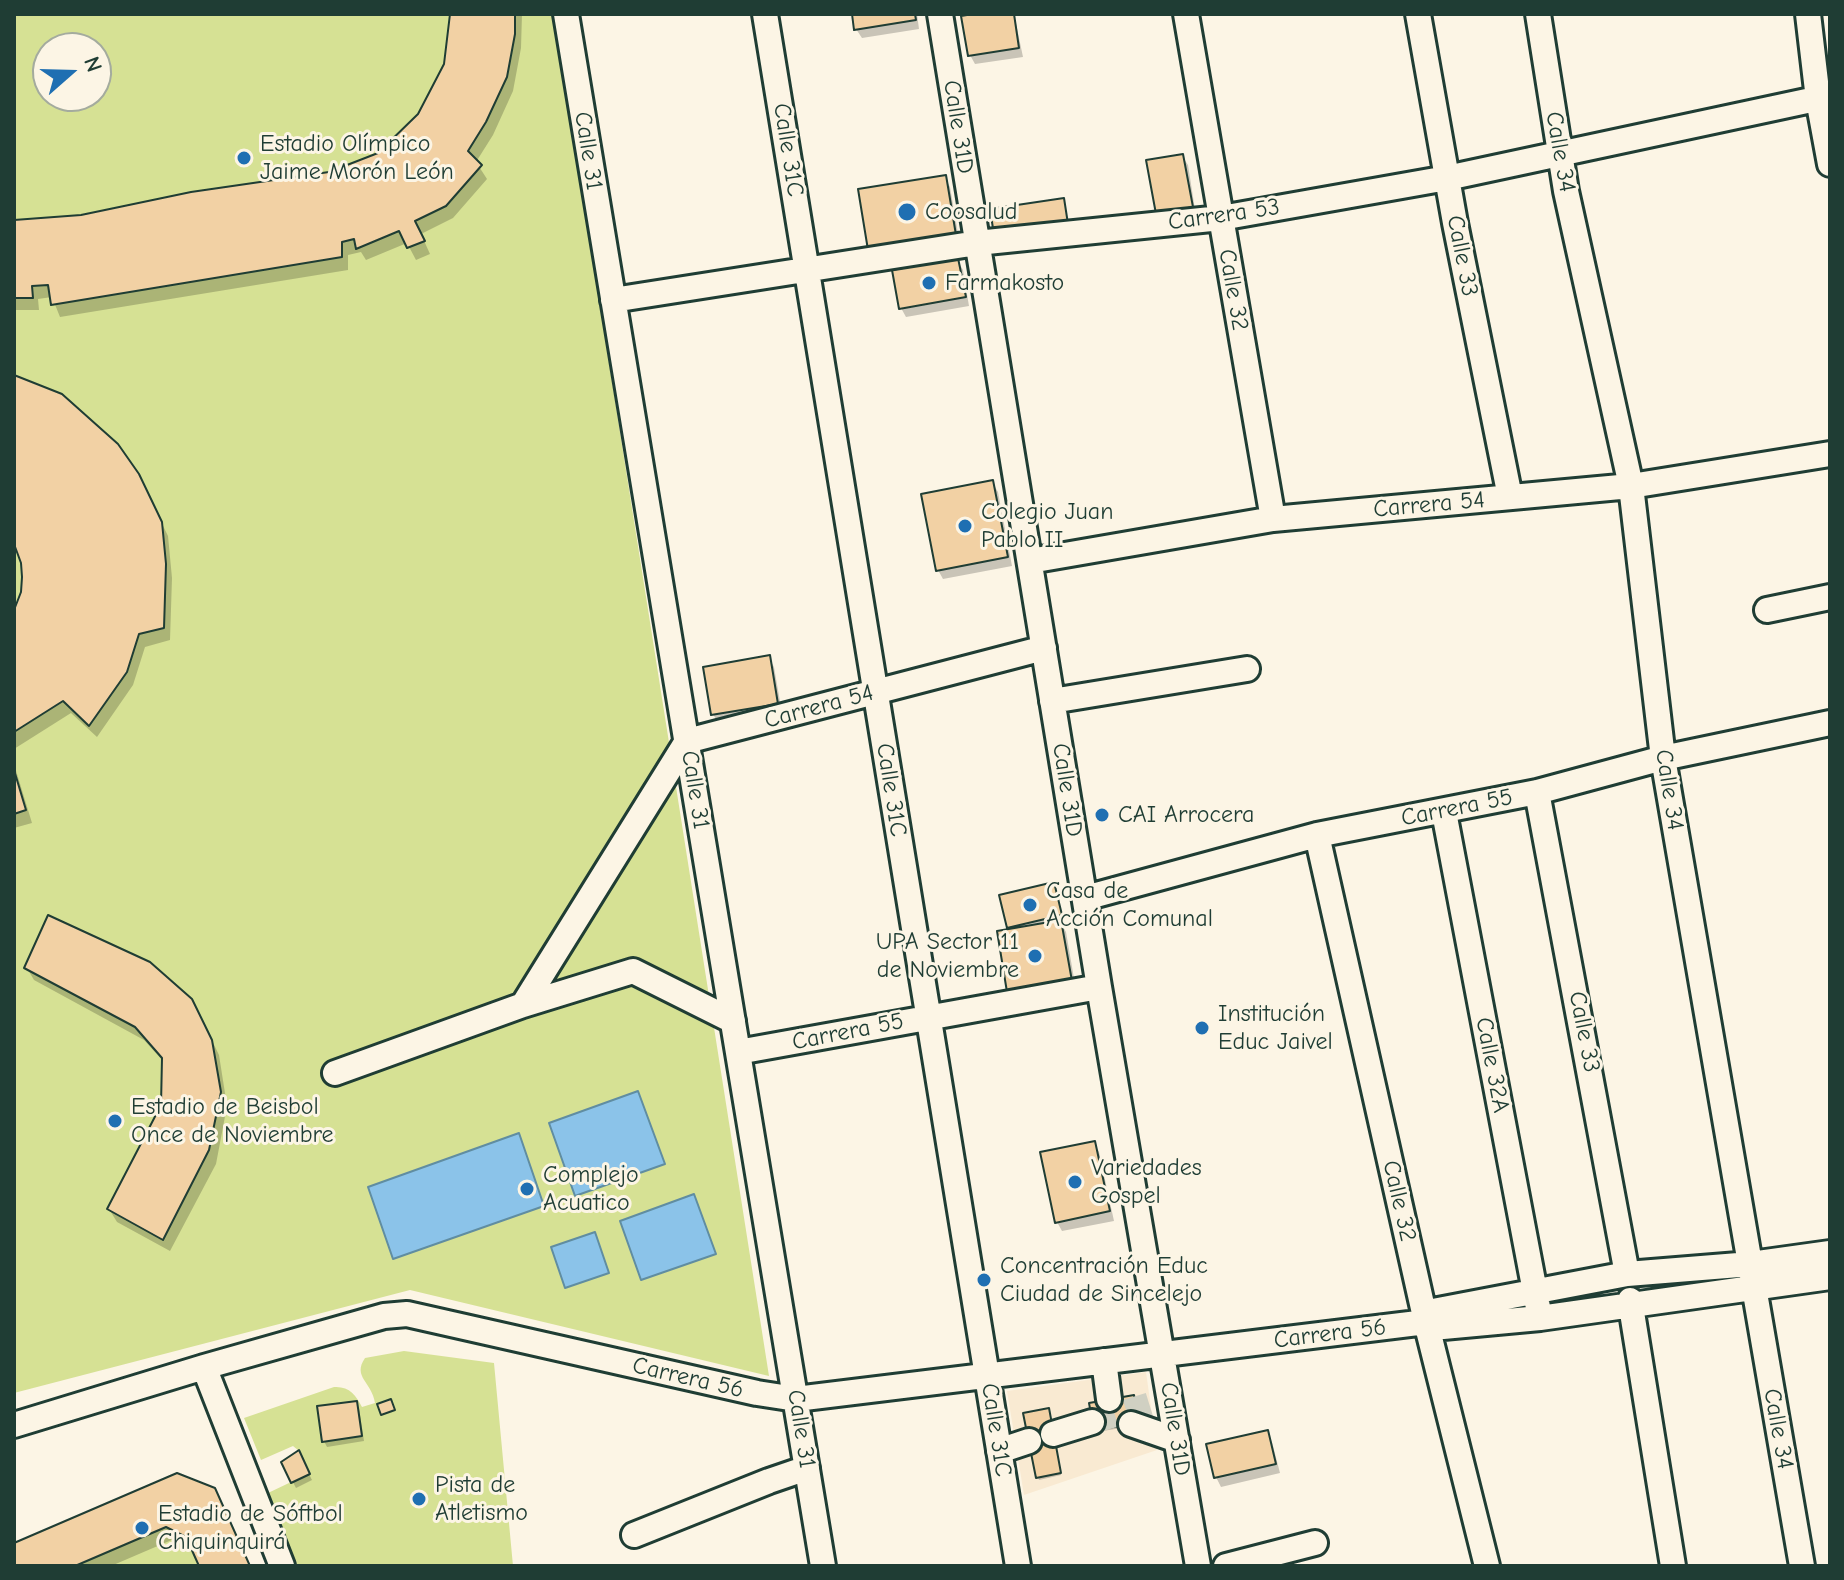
<!DOCTYPE html>
<meta charset="utf-8">
<style>
body{margin:0}
#map{position:relative;width:1844px;height:1580px;overflow:hidden;background:#fcf5e5;font-family:"Comic Neue",sans-serif}
canvas{display:block}
.frame{position:absolute;inset:0;border:16px solid #1f3d34;pointer-events:none}
.north{position:absolute;left:32px;top:32px;width:80px;height:80px;box-sizing:border-box;background:#fcf5e5;border:2px solid #a4ab9e;border-radius:50%;rotate:70deg;font-size:22px;font-weight:700;line-height:32px;text-align:center;color:#1f3d34}
.north::after{content:'';display:block;margin:auto;width:28px;height:36px;background:#1f6fb2;clip-path:polygon(50% 0,100% 100%,50% 72%,0 100%)}
</style>
<div id="map">
<canvas width="1844" height="1580"></canvas>
<div class="frame"></div>
<div class="north">N</div>
</div>
<script>
const c = document.querySelector('canvas').getContext('2d');
c.lineJoin = 'round';
function paint(path, color) { c.fillStyle = color; c.fill(path, 'evenodd'); }
function stroke(path, color, width, dash) { c.strokeStyle = color; c.lineWidth = width; c.lineCap = dash ? 'butt' : 'round'; c.setLineDash(dash || []); c.stroke(path); }
function label(font, color, halo, rows, align = 'center') {
  c.font = font + ' "Comic Neue",sans-serif'; c.lineWidth = 6; c.setLineDash([]); c.textBaseline = 'middle'; c.strokeStyle = halo; c.fillStyle = color; for (const [text, x, y, turn = 0] of rows) {
    c.save(); c.translate(x, y); c.rotate((+turn || 0) * Math.PI / 180); c.textAlign = isNaN(turn) ? turn : align; if (halo) c.strokeText(text, 0, 0); c.fillText(text, 0, 0); c.restore();
  }
}
paint(new Path2D(`
 M1146,1372L1157,1450L1024,1495L1007,1391Z`), '#f9ead2');
paint(new Path2D(`
 M14,14H554L769,1376L410,1290L14,1393ZM48,48H96V96H48Z
 M404,1351L494,1363L513,1566H296L268,1493L310,1473L299,1451L293,1446L261,1460L244,1418L334,1387C349,1386 356,1395 362,1407L375,1403C372,1382 352,1377 365,1358Z
 M215,1488L250,1566H14Z`), '#d6e194');
const water = new Path2D(`
 M638,1091L665,1164L575,1196L549,1123Z
 M519,1133L544,1206L393,1259L368,1187Z
 M694,1194L716,1254L641,1280L620,1221Z
 M595,1232L609,1273L565,1288L551,1247Z`);
paint(water, '#8bc3e9');
stroke(water, '#608da1', 2);
paint(new Path2D(`
 M452,14H522L521,48L513,91L493,135L476,162L487,179L453,218L421,234L430,254L416,260L407,243L366,260L361,252L348,255V270L60,317L52,297L38,299L39,310H14V222L81,217L329,174L379,155L420,115L446,65Z
 M854,14H917L919,29L862,38L856,29Z
 M986,14H1014L1023,57L975,64L970,55Z
 M1182,156L1188,165L1196,216L1163,222Z
 M945,178L950,187L960,245L875,258Z
 M957,260L963,270L969,306L906,317L901,308Z
 M14,377L145,489L168,536L172,578L170,640L145,647L133,685L97,737L71,713L14,749V611L23,593V562L14,544Z
 M992,482L998,492L1012,566L943,579L938,570Z
 M769,658L774,667L782,713L718,723L713,714Z
 M14,764L32,823L14,828Z
 M1053,884L1063,920L1060,921L1066,932L1076,990L1009,927Z
 M27,968L199,1014L219,1055L227,1106L216,1164L170,1251L117,1222L109,1209L163,1106L164,1062L144,1040L34,980Z
 M1094,1143L1099,1152L1114,1221L1062,1231L1057,1222Z
 M356,1403L359,1408L364,1441L327,1447L324,1441Z
 M1091,1404L1139,1425L1097,1432Z
 M1049,1412L1061,1475L1039,1480L1038,1477Z
 M1267,1432L1272,1442L1280,1473L1221,1487L1216,1477Z
 M298,1453L312,1480L296,1488L283,1463Z
 M221,1503L250,1566H201L193,1549L174,1539L111,1566H14V1545Z`), '#0003');
const building = new Path2D(`
 M450,14H515V34L507,77L486,122L468,151L482,165L446,206L415,221L425,241L407,248L399,231L356,249L354,239L342,242V257L51,305L48,285L32,286L33,298H14V220L81,215L191,192L329,172L378,153L418,114L444,64Z
 M852,14H915L916,20L854,30Z
 M973,14H1014L1019,48L968,56L961,16Z
 M1183,154L1193,207L1156,214L1146,160Z
 M946,175L956,235L868,250L858,189Z
 M1064,198L1068,224L994,235L990,209Z
 M958,258L966,297L899,309L892,270Z
 M14,375L62,394L118,444L139,474L162,522L166,564L164,628L139,634L127,672L89,726L63,701L14,732V610L21,592L22,577L21,563L14,544Z
 M993,480L1008,557L936,571L921,494Z
 M770,655L778,704L711,715L703,667Z
 M14,770L26,810L14,814Z
 M1054,882L1062,915L1007,928L999,895Z
 M48,915L150,962L192,999L212,1040L221,1092L209,1150L163,1240L107,1209L161,1105L162,1058L135,1027L24,968Z
 M1061,920L1072,981L1007,992L997,931Z
 M1095,1141L1110,1211L1055,1223L1040,1152Z
 M1134,1395L1139,1423L1094,1430L1089,1403Z
 M391,1399L395,1410L381,1415L377,1404Z
 M357,1401L362,1436L322,1442L317,1406Z
 M1049,1408L1061,1473L1036,1478L1023,1413Z
 M1268,1430L1276,1464L1214,1478L1206,1444Z
 M299,1450L310,1474L291,1483L281,1462Z
 M177,1473L215,1488L250,1566H199L186,1537L166,1527L75,1566H14V1543Z`);
paint(building, '#f2d1a4');
stroke(building, '#1f3d34', 2);
stroke(new Path2D(`
 M1092,1422L1170,1398`), '#d0d0c2', 24, [24, 12]);
const minor = new Path2D(`
 M566,14L823,1566
 M765,14L1018,1566
 M940,14L1099,987L1198,1566
 M1186,14L1273,519
 M1418,14L1455,223L1510,497
 M1538,14L1566,191L1631,486L1663,758L1802,1566
 M1808,14L1818,99L1830,164
 M613,300L977,243L1221,218L1447,178L1830,96
 M1030,561L1273,519L1631,486L1830,454
 M1767,610L1830,597
 M1052,701L1247,669
 M1537,792L1627,1274
 M1444,812L1540,1318
 M1317,835L1426,1322L1487,1566
 M1085,898L1317,835L1537,792L1663,758L1830,723
 M523,1005L633,971L733,1021
 M738,1052L1099,987
 M335,1073L523,1005L687,741L1044,648
 M1630,1300L1673,1566
 M1426,1322L1433,1311L1627,1274L1751,1264L1830,1253
 M1104,1361L1109,1399
 M204,1367L282,1566
 M1131,1424L1177,1440
 M14,1425L204,1367L384,1316L407,1314L757,1393L796,1399L1426,1322L1443,1327L1540,1318L1830,1277
 M1053,1434L1092,1422
 M999,1451L1029,1441
 M634,1535L769,1481L807,1468
 M1226,1566L1315,1543`);
stroke(minor, '#1f3d34', 30);
stroke(minor, '#fcf5e5', 24);
for (const [x, y, r, color] of [
 [244,158,8,"#1f6fb2"],
 [907,212,10,"#1f6fb2"],
 [929,283,8,"#1f6fb2"],
 [965,526,8,"#1f6fb2"],
 [1102,815,8,"#1f6fb2"],
 [1030,905,8,"#1f6fb2"],
 [1035,956,8,"#1f6fb2"],
 [1202,1028,8,"#1f6fb2"],
 [115,1121,8,"#1f6fb2"],
 [1075,1182,8,"#1f6fb2"],
 [527,1189,8,"#1f6fb2"],
 [984,1280,8,"#1f6fb2"],
 [419,1499,8,"#1f6fb2"],
 [142,1528,8,"#1f6fb2"]
]) { const dot = new Path2D(); dot.arc(x, y, r, 0, 2 * Math.PI); c.fillStyle = color; c.fill(dot); stroke(dot, '#fcf5e5', 3); }
label('24px', '#1f3d34', '#fcf5e5', [
 ["Calle 31D",958,127,81],
 ["Calle 31C",788,150,81],
 ["Calle 31",588,151,81],
 ["Calle 34",1560,152,80],
 ["Carrera 53",1224,215,-8],
 ["Calle 33",1462,256,79],
 ["Calle 32",1233,290,80],
 ["Carrera 54",1429,505,-5],
 ["Carrera 54",819,707,-15],
 ["Calle 31",695,790,81],
 ["Calle 31C",891,790,81],
 ["Calle 31D",1067,790,81],
 ["Calle 34",1669,790,81],
 ["Carrera 55",1457,808,-11],
 ["Carrera 55",848,1032,-11],
 ["Calle 33",1584,1032,79],
 ["Calle 32A",1492,1065,79],
 ["Calle 32",1399,1201,77],
 ["Carrera 56",1330,1334,-7],
 ["Carrera 56",688,1378,13],
 ["Calle 31",801,1429,81],
 ["Calle 31D",1175,1429,81],
 ["Calle 34",1778,1429,80],
 ["Calle 31C",996,1430,81]
]);
label('24px', '#1f3d34', '#fcf5e5', [
 ["Estadio Olímpico",260,144],
 ["Jaime Morón León",260,172],
 ["Coosalud",925,212],
 ["Farmakosto",945,283],
 ["Colegio Juan",981,512],
 ["Pablo II",981,540],
 ["CAI Arrocera",1118,815],
 ["Casa de",1046,891],
 ["Acción Comunal",1046,919],
 ["UPA Sector 11",1019,942,"right"],
 ["de Noviembre",1019,970,"right"],
 ["Institución",1218,1014],
 ["Educ Jaivel",1218,1042],
 ["Estadio de Beisbol",131,1107],
 ["Once de Noviembre",131,1135],
 ["Variedades",1091,1168],
 ["Gospel",1091,1196],
 ["Complejo",543,1175],
 ["Acuatico",543,1203],
 ["Concentración Educ",1000,1266],
 ["Ciudad de Sincelejo",1000,1294],
 ["Pista de",435,1485],
 ["Atletismo",435,1513],
 ["Estadio de Sóftbol",158,1514],
 ["Chiquinquirá",158,1542]
], 'left');
</script>
